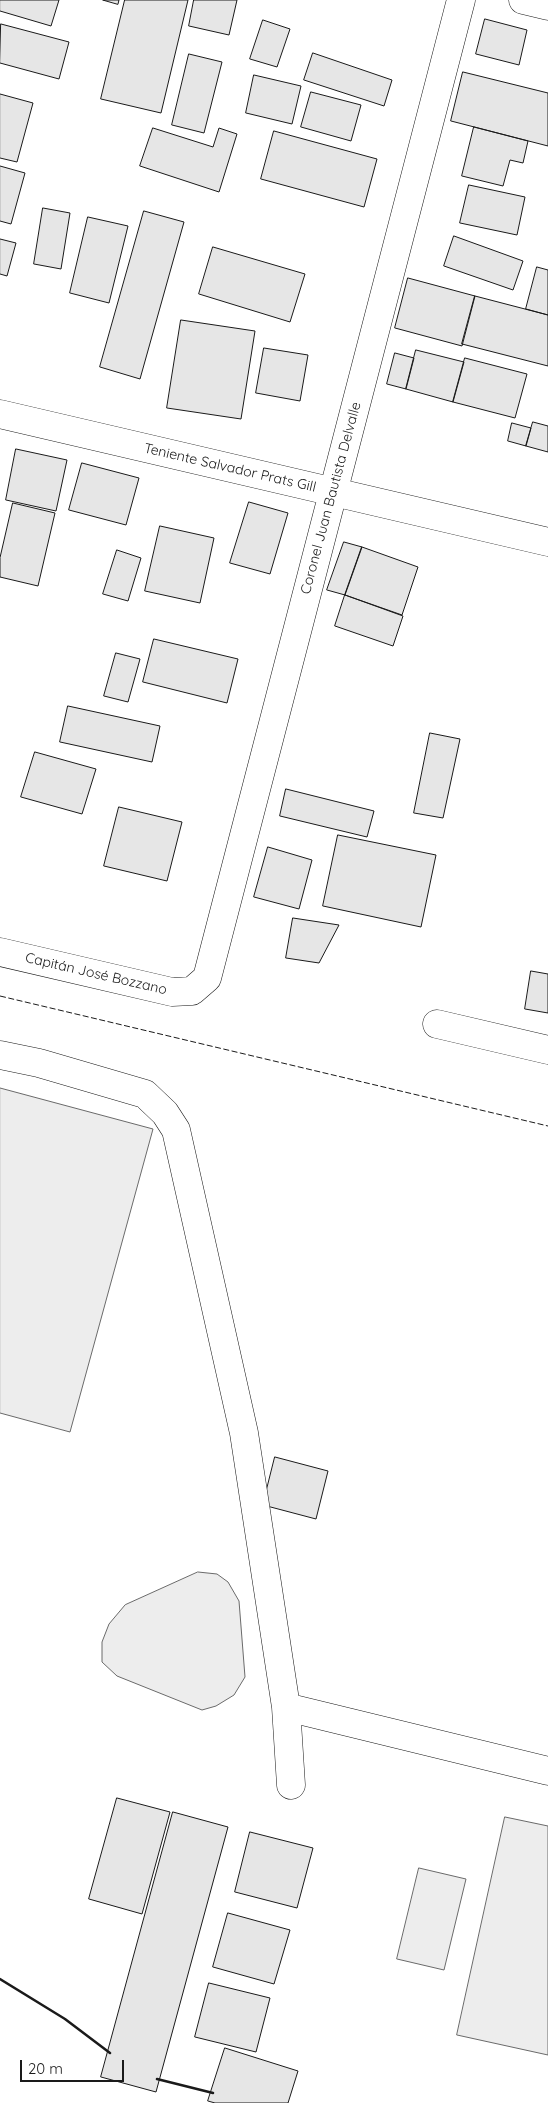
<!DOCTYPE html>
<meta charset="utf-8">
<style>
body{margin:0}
#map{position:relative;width:548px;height:2103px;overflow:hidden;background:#fff;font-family:Quicksand,sans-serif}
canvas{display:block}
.scale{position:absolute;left:20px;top:2060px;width:104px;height:22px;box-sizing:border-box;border:2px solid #1a1a1a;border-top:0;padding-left:6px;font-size:15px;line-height:18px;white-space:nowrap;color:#1a1a1a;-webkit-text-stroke:4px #fff;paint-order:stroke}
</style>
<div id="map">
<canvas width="548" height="2103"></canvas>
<div class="scale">20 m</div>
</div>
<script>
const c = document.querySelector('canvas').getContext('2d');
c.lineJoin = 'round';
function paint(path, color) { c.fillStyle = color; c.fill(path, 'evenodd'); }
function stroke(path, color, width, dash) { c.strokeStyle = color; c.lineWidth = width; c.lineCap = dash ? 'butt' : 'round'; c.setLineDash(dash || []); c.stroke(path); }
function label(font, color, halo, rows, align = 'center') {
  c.font = font + ' Quicksand,sans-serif'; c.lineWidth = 4; c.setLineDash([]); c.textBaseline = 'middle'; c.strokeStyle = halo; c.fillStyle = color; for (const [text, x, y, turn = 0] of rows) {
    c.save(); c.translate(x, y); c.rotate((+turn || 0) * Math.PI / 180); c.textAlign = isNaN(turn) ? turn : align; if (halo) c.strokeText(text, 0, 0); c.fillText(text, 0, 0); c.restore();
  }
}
const built = new Path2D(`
 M0,1088L153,1129L70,1432L0,1413Z
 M198,1572L217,1574L228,1582L239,1601L245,1677L234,1695L216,1706L202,1710L117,1676L102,1662V1642L109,1624L125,1605Z
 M505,1817L548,1826V2055L457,2035Z
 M419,1868L466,1879L444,1970L397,1959Z`);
paint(built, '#ededed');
stroke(built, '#6a6a6a', 1);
const building = new Path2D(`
 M0,0H59L51,26L0,11Z
 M103,0H119L118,4Z
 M125,0H188L161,113L101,99Z
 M194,0H237L229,35L189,26Z
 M485,19L527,30L519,65L476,54Z
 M263,20L290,29L277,67L250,59Z
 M1,24L69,42L59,79L0,63Z
 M313,53L392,80L384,106L304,80Z
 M189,54L222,62L204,133L172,125Z
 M463,72L548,93V146L451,121Z
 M254,75L301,86L292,124L246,113Z
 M311,92L361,105L351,141L301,127Z
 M0,94L33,103L17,162L0,158Z
 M474,127L528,141L523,163L510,160L503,186L462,176Z
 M153,128L213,147L219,128L237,134L219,192L140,166Z
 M274,131L377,159L364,207L261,179Z
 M0,166L25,173L11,224L0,221Z
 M469,185L525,197L517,235L460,223Z
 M43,208L70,213L61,269L34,264Z
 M144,211L184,222L140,379L100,367Z
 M88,217L128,226L109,303L70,293Z
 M454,236L523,261L513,290L444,266Z
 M0,239L16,243L7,276L0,274Z
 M213,247L305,274L290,322L199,294Z
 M537,267L548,270V315L526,309Z
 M408,278L475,296L462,346L395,328Z
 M475,296L548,315V366L462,344Z
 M181,320L255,331L241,419L167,408Z
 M264,348L308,355L300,401L256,393Z
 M416,350L464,362L453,402L406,389Z
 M395,353L414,358L406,389L387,384Z
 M465,358L527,374L515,418L453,402Z
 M533,422L548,426V452L526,446Z
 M512,423L531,428L526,446L508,441Z
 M16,449L67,460L56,511L6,500Z
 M82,463L139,478L126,525L69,510Z
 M249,502L288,513L270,574L230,563Z
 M13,503L55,513L38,586L0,577V558Z
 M160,526L214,538L200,603L145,591Z
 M344,542L362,547L345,595L327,590Z
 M362,547L418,567L402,615L345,595Z
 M117,550L141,558L128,601L103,594Z
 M345,595L403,616L393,646L335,626Z
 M154,639L238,659L227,703L143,682Z
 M116,653L140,659L128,702L104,696Z
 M68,706L160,726L152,762L60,742Z
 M430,733L460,739L443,818L414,813Z
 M35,752L96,769L82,814L21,797Z
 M286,789L374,811L367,837L280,816Z
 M119,807L182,822L167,881L104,866Z
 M338,835L436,855L421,927L323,906Z
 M268,847L312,860L299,909L254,897Z
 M293,918L339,925L319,963L286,958Z
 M531,971L548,974V1013L525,1009Z
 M275,1457L328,1471L316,1519L263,1505Z
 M117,1798L170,1812L142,1914L89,1899Z
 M173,1812L228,1827L156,2092L101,2077Z
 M250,1832L313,1848L297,1908L235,1892Z
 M228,1913L290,1930L274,1984L213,1967Z
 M209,1983L270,1998L256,2052L195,2037Z
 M225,2048L298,2071L288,2103H215L208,2101Z`);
paint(building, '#e6e6e6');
stroke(building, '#1a1a1a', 1);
const minor = new Path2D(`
 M523,0L548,6
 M0,414L548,542
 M0,952L172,992L192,991L207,978L461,0
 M437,1024L548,1050
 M0,1055L39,1063L145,1094L165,1113L176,1130L244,1433L286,1707L291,1785
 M286,1707L548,1771`);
stroke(minor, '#1a1a1a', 29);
stroke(minor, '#fff', 28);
stroke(new Path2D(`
 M0,996L548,1126`), '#1a1a1a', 1, [6, 2.5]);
stroke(new Path2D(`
 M0,1979L65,2019L110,2053
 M157,2079L213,2093`), '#1a1a1a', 2.5);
label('14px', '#1a1a1a', '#fff', [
 ["Teniente Salvador Prats Gill",230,468,13],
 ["Coronel Juan Bautista Delvalle",331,498,-75],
 ["Capitán José Bozzano",96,974,13]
]);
</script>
